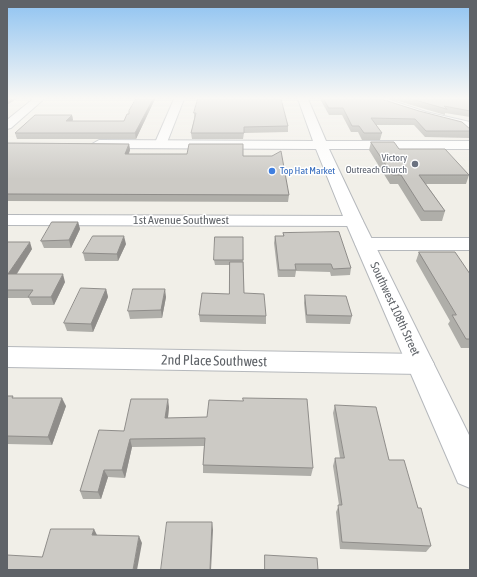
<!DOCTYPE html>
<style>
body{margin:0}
#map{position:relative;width:477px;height:577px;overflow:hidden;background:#f1efe8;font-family:"Asap Condensed",sans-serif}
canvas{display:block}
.frame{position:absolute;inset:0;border:8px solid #5f6368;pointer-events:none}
</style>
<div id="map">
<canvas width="477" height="577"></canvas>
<div class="frame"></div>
</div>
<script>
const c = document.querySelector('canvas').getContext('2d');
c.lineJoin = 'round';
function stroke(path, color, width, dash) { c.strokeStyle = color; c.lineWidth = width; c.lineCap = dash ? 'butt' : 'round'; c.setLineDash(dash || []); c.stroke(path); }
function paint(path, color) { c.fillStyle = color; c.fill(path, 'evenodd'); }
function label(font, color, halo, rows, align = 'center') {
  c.font = font + ' "Asap Condensed",sans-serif'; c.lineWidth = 3; c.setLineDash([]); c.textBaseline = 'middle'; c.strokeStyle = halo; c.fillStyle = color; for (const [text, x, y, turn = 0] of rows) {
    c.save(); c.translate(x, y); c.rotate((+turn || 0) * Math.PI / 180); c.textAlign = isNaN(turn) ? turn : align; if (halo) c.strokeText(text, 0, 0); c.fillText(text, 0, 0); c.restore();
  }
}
const minor = new Path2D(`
 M33,99H44L11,128L7,129V120Z
 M174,99H184L166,145L164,148H156L154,145Z
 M7,215L354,216L360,217L363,221L360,225L354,226L7,225Z
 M364,238H470V250H364L358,248L355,244L358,240Z
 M7,347L421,354L430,357L434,364L430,371L421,374L7,367Z`);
const tertiary = new Path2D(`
 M298,99H308L326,141H470V149H329L363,221L470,437V488L458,483L345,221L316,149L99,148L92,144L99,140L313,141Z`);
const secondary = new Path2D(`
 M373,99H387L426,112L470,122V130L418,116L374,101Z`);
stroke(minor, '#b5b8bc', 2);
stroke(tertiary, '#b5b8bc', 2);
stroke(secondary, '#b6babf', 2);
paint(minor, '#fff');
paint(tertiary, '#fff');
paint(secondary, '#fff');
paint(new Path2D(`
 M155,99L136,139H17L15,133L72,115L73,120L72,121H124L129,114Z
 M320,99H381L470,131V138L425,137L414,125H376L382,133L380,140H362L358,132H351L342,115H329Z
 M391,99H470V117L445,113V115Z
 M194,113L288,126V132L244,133L243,139H192L191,133L194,119Z
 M371,142L399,149L469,175L466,184H426L445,211L442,221H421L398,184H390L369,150Z
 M7,143L129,144L130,150L129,154L243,156L289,195L288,202L7,201Z
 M78,222L80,229L71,248H44L41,241Z
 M283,233L351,268L350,275L331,276L330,272L296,271L295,277H278L274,243L275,236H283Z
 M243,237L244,293L266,316V324L200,322L199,315L229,294L230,265H215L214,260Z
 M7,242L32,249L17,274L65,282L54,305H32L29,298H7Z
 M126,244L118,261H85L83,253Z
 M419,252L470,274V348H461L448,324L450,321L416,261Z
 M106,289L108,297L93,332L67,331L64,323Z
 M305,295L352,316L350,324L306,323L304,303Z
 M166,297L162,318L130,319L128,311Z
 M7,396L14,398L66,406L52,445L7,444Z
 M335,405L389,460L418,508L431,546L426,552L340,549L336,512L339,505L333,466L335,458H340L333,413Z
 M169,407L168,418L313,468L311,476L203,473V465L204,446L132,447L125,478L108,477L101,499H83L80,491L124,431Z`), '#afaea9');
paint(new Path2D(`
 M7,99H16L7,105Z
 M153,99H155L136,139L135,133Z
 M72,115L73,120L67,127L66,121Z
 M129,144L130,150L126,160L125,154Z
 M78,222L80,229L71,248L69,240Z
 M124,236L126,244L118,261L117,254Z
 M30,242L32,249L12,281L8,274Z
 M63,274L65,282L54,305L51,297Z
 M106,289L108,297L93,332L91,324Z
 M165,289L166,297L162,318L161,310Z
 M62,398L66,406L52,445L48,437Z
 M168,399L169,407L167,426L165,418Z
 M130,439L132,447L125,478L122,470Z
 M104,470L108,477L101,499L98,492Z
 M212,522L213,530L211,570H210Z
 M94,529L98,537L92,535Z
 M139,536L142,543L137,570H133Z`), '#8f8d8a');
const building = new Path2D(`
 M136,99H153L135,133H15L35,115H72L66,121H124L127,114H129V111Z
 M198,99H281L288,126L244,127V133H191L196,113H194Z
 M324,99H381L419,111L462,122L470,129V131H426L415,119L371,118L382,133H364L359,126H352L343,108H329Z
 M412,99H470V111L444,106L447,109Z
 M371,142H394L399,149H445L469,175H419L445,211H424L401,175H393Z
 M7,143L129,144L125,154H187L189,144H243V156H272L281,151L289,195L7,194Z
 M52,222H78L69,240L41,241Z
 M339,232L351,268L333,269L331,264H295L296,270H279L275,236H284L283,233Z
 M93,236H124L117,254L83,253Z
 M215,237H243V260H214Z
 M7,242H30L8,274H63L51,297H28L33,290H7Z
 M419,252H455L470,274V339H466L452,315H456Z
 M230,262H243L244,293L264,294L266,316L199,315L202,293L229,294Z
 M81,288L106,289L91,324L64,323Z
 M133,289H165L161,310L128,311Z
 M305,295L346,296L352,316L307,315Z
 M7,396H13L12,398H62L48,437L7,436Z
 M243,398L307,399L313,468L203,465L205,438L130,439L122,470H104L98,492L80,491L99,430L124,431L131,399H168L165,418L207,417L209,400L243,401Z
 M335,405L376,407L389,460H404L418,508H421L431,546L342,542L338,505H342L335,458H344Z
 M167,522H212L210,570H161Z
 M51,529H94L92,535L139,536L133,570H7V555L42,557Z
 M265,555L317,558L318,570H265Z`);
paint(building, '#cccac5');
stroke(building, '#8f8d8a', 1);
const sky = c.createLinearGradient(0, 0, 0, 179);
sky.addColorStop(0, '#8fc3f1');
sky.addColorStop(0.55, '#f9f8f5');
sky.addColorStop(1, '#f9f8f500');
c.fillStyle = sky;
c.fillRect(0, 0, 477, 179);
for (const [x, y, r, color] of [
 [415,164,4,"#6b7280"],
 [272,171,4,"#3f7fe0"]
]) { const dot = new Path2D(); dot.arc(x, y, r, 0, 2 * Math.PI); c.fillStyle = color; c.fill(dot); stroke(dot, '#fff', 1.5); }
label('10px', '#5b616d', '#fff', [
 ["Victory",407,158],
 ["Outreach Church",407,170]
], 'right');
label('10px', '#366cbe', '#fff', [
 ["Top Hat Market",280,171]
], 'left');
label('12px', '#5f6368', '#fff', [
 ["1st Avenue Southwest",181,220],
 ["Southwest 108th Street",395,309,65]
]);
label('14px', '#5f6368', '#fff', [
 ["2nd Place Southwest",214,361,1]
]);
</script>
